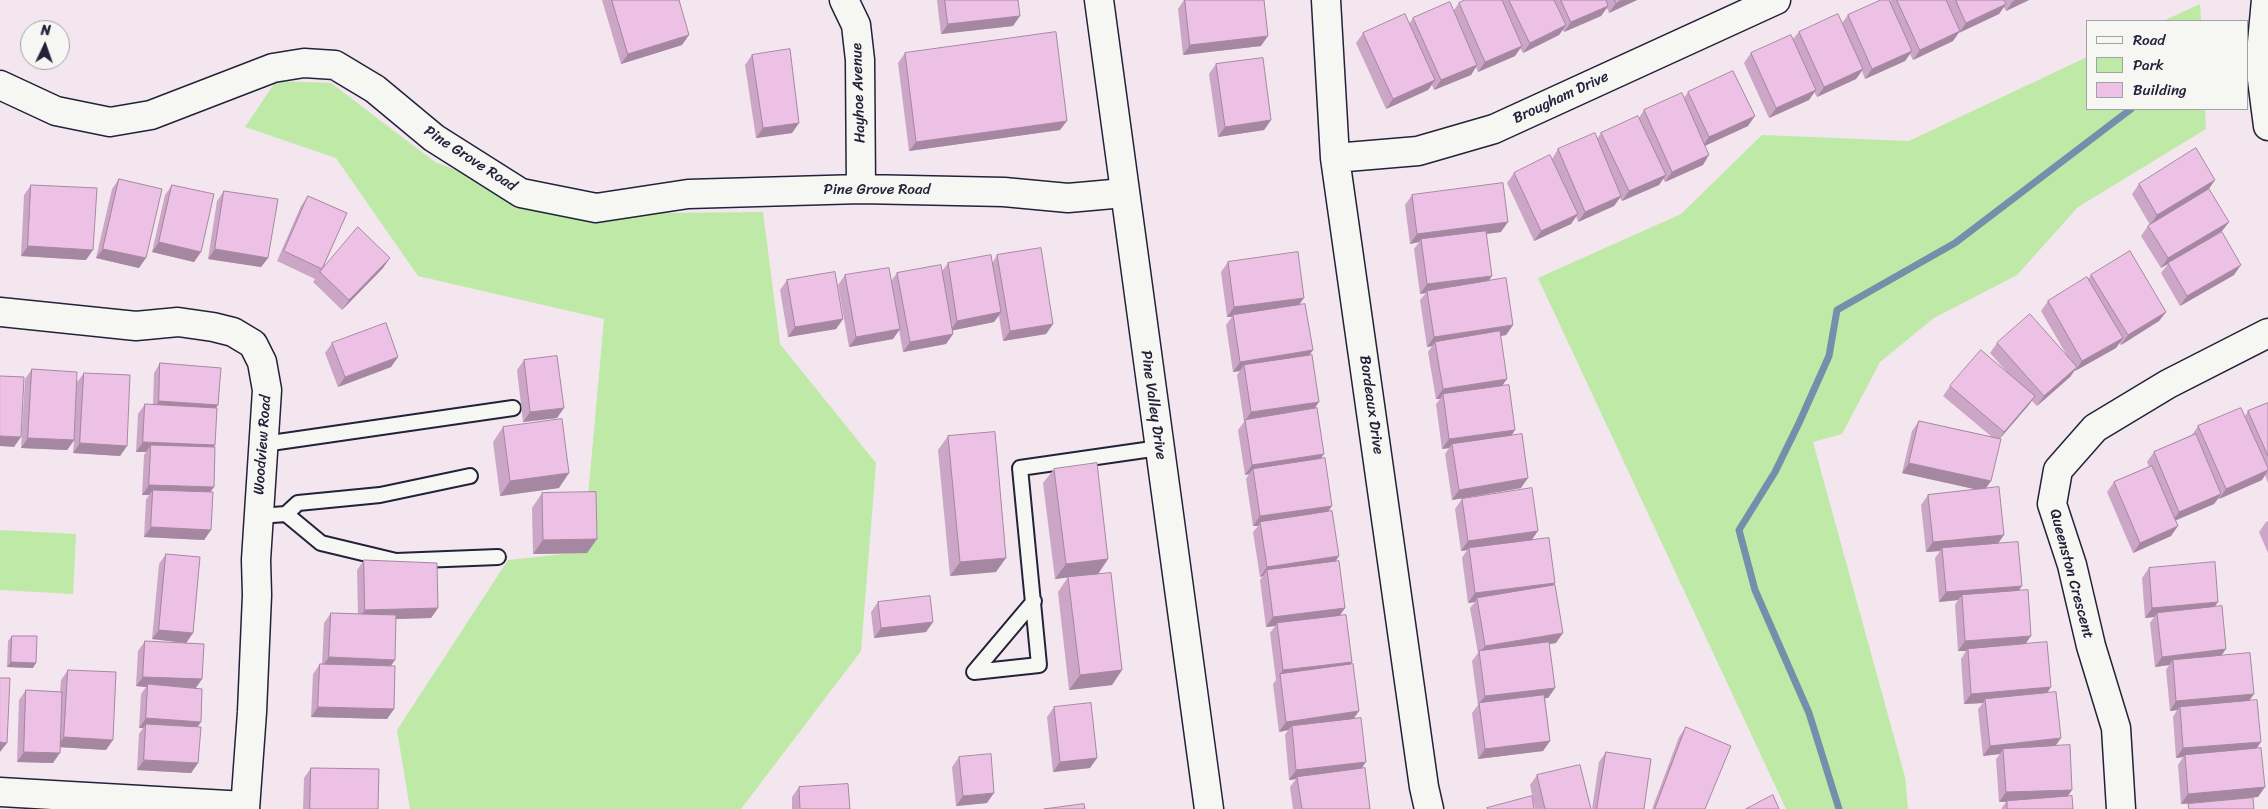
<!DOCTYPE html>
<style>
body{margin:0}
#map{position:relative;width:2268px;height:809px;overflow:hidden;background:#f3e6ee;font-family:Sriracha,sans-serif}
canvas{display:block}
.legend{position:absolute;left:2086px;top:20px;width:162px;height:90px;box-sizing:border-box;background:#f6f6f2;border:1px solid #a1a1a9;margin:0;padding:6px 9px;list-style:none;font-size:15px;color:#22223b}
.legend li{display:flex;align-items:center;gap:10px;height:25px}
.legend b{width:25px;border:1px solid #a1a1a9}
.north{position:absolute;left:20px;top:20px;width:50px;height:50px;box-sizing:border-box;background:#f6f6f2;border:1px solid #a1a1a9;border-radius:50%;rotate:3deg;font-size:14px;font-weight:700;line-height:20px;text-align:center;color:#22223b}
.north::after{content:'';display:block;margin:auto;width:18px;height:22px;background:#22223b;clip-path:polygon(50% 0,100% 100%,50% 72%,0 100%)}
</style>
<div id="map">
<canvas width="2268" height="809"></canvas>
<ul class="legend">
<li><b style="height:6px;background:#f6f6f2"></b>Road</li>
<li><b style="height:14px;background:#bfe9a6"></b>Park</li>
<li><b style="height:14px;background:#edc1e6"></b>Building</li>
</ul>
<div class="north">N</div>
</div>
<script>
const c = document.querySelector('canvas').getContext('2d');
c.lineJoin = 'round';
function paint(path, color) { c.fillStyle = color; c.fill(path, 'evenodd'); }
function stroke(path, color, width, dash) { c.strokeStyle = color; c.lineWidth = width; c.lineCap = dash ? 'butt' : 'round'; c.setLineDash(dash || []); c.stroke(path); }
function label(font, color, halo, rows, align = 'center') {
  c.font = font + ' Sriracha,sans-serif'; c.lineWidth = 4; c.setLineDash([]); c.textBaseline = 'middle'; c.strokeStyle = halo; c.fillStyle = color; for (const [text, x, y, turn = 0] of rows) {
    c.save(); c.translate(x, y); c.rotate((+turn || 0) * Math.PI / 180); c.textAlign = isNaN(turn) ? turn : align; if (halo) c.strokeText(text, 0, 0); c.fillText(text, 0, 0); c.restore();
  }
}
paint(new Path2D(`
 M2200,4L2201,21H2163Z
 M2087,57V109H2205L2206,129L2078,207L2017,275L1934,318L1880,362L1842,434L1813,442L1905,777L1908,809H1786L1538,278L1681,214L1762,135L1909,141Z
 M276,81L331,83L435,162L574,214L763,212L780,344L876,463L861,651L741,809H410L397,730L508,560L583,552L604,319L418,276L336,158L245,127Z
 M0,530L76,534L73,594L0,590Z`), '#bfe9a6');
stroke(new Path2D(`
 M1839,809L1809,713L1755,590L1739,530L1775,472L1799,423L1829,356L1837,310L1955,243L2131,109`), '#748fac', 7);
const service = new Path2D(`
 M264,444L513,408
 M286,514L321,543L396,561L498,557
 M259,516L286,514L298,503L380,495L470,476
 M1034,601L974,672L1039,665L1020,468L1159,448`);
const minor = new Path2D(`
 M844,0L856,25L860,60L861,189
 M1326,0L1335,158L1424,787L1429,809
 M0,85L56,111L110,122L151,115L273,68L304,63L335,65L375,89L434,138L521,193L596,208L688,194L861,189L1004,192L1068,198L1124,193
 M1335,158L1418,151L1494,129L1776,0
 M0,312L136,326L178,322L213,327L233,332L253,344L262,362L267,390L256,560L257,595L252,712L245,809
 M0,792L245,806
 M2121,809L2116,728L2091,646L2072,565L2052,504L2058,470L2095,428L2168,384L2268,333`);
const tertiary = new Path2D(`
 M2266,0L2260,64L2268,126`);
const secondary = new Path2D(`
 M1099,0L1209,809`);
stroke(service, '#22223b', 18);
stroke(minor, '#22223b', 31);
stroke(tertiary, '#22223b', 31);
stroke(secondary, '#22223b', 31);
stroke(service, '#f6f6f2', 14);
stroke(minor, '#f6f6f2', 28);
stroke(tertiary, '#f6f6f2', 28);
stroke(secondary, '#f6f6f2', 28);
paint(new Path2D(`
 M602,0H679L682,45L621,64Z
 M937,0H1018L1013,26L941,34Z
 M1184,0H1264L1261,46L1183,55L1178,9Z
 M1465,0H1637L1609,13L1607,8L1601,16L1564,32L1563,30L1559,35L1523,53L1520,48L1515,56L1478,72L1476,67L1471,75L1434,90L1432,85L1428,90L1386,109L1356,43L1363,33L1409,24L1413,18L1454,10L1459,3Z
 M1891,0H2029L2006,11L2004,7L1999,14L1959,32L1953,41L1913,60L1910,54L1905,61L1865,79L1862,71L1856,79L1817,97L1814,92L1809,100L1769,118L1744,63L1751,53L1793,39L1799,32L1842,23L1848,15L1890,1Z
 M905,53L1060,130L909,151L898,63Z
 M752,55L799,123L792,133L756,138L745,65Z
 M1216,64L1271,120L1264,130L1218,137L1209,74Z
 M1688,92L1748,126L1705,146L1703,165L1665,182L1663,178L1659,185L1622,201L1620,198L1614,206L1578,222L1576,216L1571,224L1534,241L1507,183L1514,173L1552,159L1558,149L1597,139L1601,133L1639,118L1644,110L1684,98Z
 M119,179L139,268L96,258L112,189Z
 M2215,180L2208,190L2150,225L2132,194L2139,184Z
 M31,185L86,260L21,256L24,195Z
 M172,185L201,252L194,262L152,252L165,195Z
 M224,191L268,258L261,267L208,259L217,201Z
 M1412,195L1501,232L1486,234L1488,281L1513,325L1506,335L1501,336L1502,386L1515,430L1512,435L1521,488L1452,500L1445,454L1449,448L1442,449L1436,404L1440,399H1436L1428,352L1432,346L1427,347L1420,300L1426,293L1420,294L1414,249L1419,242L1410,244L1405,205Z
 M308,196L347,213L322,270L383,268L342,310L313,282L315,279L277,261L301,206Z
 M2229,222L2222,231L2191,250L2234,275L2180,306L2161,273L2168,264L2161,268L2141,236L2148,226Z
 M997,255L1053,324L1046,334L1003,341L999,316L994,322L953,330V334L946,344L903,352L899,330L893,339L849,347L838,285L845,275L891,281L897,273L942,271L948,263L993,262Z
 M1228,262L1299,305L1313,350L1309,355L1327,512L1339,556L1335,562L1345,608L1340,615L1352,662L1350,665L1359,711L1353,719L1361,768L1370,809H1293L1290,787L1296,779L1289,780L1285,735L1288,730L1279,732L1273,684L1276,680L1270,633L1275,626L1266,627L1260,580L1263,576L1260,577L1253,532L1258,526H1253L1246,479L1249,474L1245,475L1238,430L1244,422L1237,375L1240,371L1233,372L1226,325L1232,317H1227L1221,272Z
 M2091,275L2166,312L2159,321L2121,345L2119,343L2116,348L2075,371V370L2070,377L2037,406L2032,401L1999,439L1986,489L1998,543L2018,591L2026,644L2051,687L2047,693L2056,746L2068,796L2073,809H2001L2006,802H1999L1996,759L2000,754L1983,756L1978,709L1983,703L1964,704L1961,659L1966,651H1958L1955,605L1958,600L1939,602L1935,558L1940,551L1926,552L1921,505L1928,495L1978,490L1902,473L1912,431L1919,421L1992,437L1943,396L1950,386L2007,372L1990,353L1997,343L2066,354L2041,311L2048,301L2088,279Z
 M787,280L843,319L836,329L788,337L780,290Z
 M332,343L398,357L391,367L338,387L325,353Z
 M524,360L557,418L523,422L517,370Z
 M160,363L218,405L216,408L210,492L211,530L204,540L144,537L146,500L149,495H142L144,455L146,452H136L138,414L145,404L153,405L154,373Z
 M32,369L77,382L84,373L127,446L120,456L73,453L74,441L67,450L21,448L25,379Z
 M2268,403V483L2265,475L2262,480L2219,499V498L2214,504L2176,520L2171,536L2133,553L2107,492L2114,482L2149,467L2147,462L2154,452L2192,435L2198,426L2245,416L2248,411Z
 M503,427L559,488L500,496L493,442Z
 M948,436L996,572L950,576L938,450Z
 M1054,469L1108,559L1098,574L1122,670L1112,685L1069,690L1058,592L1068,577L1055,579L1043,483Z
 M542,493L597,539L587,553L533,554L532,508Z
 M1462,499L1532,540L1555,583L1553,586L1556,643L1549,644L1555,688L1548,698H1545L1550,741L1543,751L1478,759L1472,713L1478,705L1472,661L1478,653L1470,608L1475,602L1468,603L1462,558L1467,550L1461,551L1455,509Z
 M2268,521V553L2259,532L2266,522Z
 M166,554L193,633L186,643L152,639L159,564Z
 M364,560L438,608L431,618L396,619L390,666L394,709L387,719L311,717L313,674L320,664H322L324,623L331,613L358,614L357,570Z
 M2149,568L2215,607L2221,656L2249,701L2256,749L2258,797L2181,804L2178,765L2183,757L2176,758L2173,717L2177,710L2170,711L2166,670L2169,665L2155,667L2150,623L2154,617L2145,618L2142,578Z
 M878,602L933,622L926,632L874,638L871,612Z
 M12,636L33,668L7,667L8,641Z
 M145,641L202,679L196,688L198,763L191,773L137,770L139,734L143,728H139L141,694L146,687L136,686L138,651Z
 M68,670L106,750L60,747L53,763L17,762L19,700L26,690L60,692L61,680Z
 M1054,707L1097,758L1090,768L1053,772L1047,717Z
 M1686,727L1705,809H1652L1679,737Z
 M1606,752L1644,809H1592L1599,762Z
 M959,757L987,803L956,806L952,767Z
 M311,768L378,809H303L304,778Z
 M1537,775L1591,809H1535L1530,785Z
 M799,787L850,809H792V797Z`), '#cca6c6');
paint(new Path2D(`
 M1622,0H1637L1609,13L1616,3Z
 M2015,0H2029L2006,11L2013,1Z
 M2006,4L1999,14L1959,33L1966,23Z
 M1608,6L1601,16L1564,32L1571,22Z
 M1020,16L1013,26L941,34L948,24Z
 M1566,25L1559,35L1523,53L1530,43Z
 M1960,31L1953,41L1913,60L1920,50Z
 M689,35L682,45L621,64L628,54Z
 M1268,36L1261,46L1183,55L1190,45Z
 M1522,46L1515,56L1478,72L1485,62Z
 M1912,51L1905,61L1865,79L1872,69Z
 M1477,65L1471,75L1434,90L1441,80Z
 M1863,69L1856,79L1817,97L1824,87Z
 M1435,80L1428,90L1386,109L1393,99Z
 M1816,90L1809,100L1769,118L1776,108Z
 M1755,116L1748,126L1702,147L1709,137Z
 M1271,120L1264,130L1218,137L1225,127Z
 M1067,121L1060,130L909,151L916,142Z
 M799,123L792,133L756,138L763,128Z
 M1709,155L1703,165L1665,182L1672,172Z
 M1666,175L1659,185L1622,201L1629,191Z
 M2215,180L2208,190L2150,225L2157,215Z
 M1621,196L1614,206L1578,222L1585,212Z
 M1578,214L1571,224L1534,241L1541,231Z
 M1508,222L1501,232L1422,242L1421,239L1419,242L1410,244L1417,234Z
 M2229,222L2222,231L2161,268L2168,258Z
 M159,242L201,252L194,262L152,252Z
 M28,246L93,250L86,260L21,256Z
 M103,249L146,258L139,268L96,258Z
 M215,249L268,258L261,267L208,259Z
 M390,258L383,268L342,310L349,300Z
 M2241,265L2234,275L2180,306L2187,296Z
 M1492,276L1485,286L1427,291L1426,293L1420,294L1427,284Z
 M1304,298L1297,308L1233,315L1232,317H1227L1234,307Z
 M1001,312L994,322L950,331L957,321Z
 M2166,312L2159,321L2121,345L2128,335Z
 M843,319L836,329L788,337L795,327Z
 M1053,324L1046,334L1003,341L1010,331Z
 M1513,325L1506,335L1436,346L1435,342L1432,346L1427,347L1434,337Z
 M900,329L893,339L849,347L856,337Z
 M953,334L946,344L903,352L910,342Z
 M2123,338L2116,348L2075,371L2082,361Z
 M1313,350L1306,360L1244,365L1240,371L1233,372L1240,362Z
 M398,357L391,367L338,387L345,377Z
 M2077,367L2070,377L2037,406L2044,396Z
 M1507,379L1500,389L1443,394L1440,399H1436L1443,389Z
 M2035,396L2028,406L1997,442L2004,432Z
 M159,401L218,405L211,415L152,411Z
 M1319,402L1312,412L1245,421L1251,412Z
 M564,408L557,418L523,422L530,412Z
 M1515,430L1508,440L1452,444L1449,448L1442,449L1449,439Z
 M0,436L21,437L14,447L0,446Z
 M28,438L74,440L67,450L21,448Z
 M143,442L215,445L208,455L151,445L146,452H136Z
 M80,443L127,446L120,456L73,453Z
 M1324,454L1317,464L1253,469L1249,474L1245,475L1252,465Z
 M1909,463L1991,481L1984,491L1902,473Z
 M2268,470L2262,480L2219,499L2226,489Z
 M569,473L559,488L500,496L510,481Z
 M1528,478L1521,488L1452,500L1459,490Z
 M149,485L214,487L207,497L153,490L149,495H142Z
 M2221,494L2214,504L2172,522L2179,512Z
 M1332,506L1325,516L1260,522L1258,526H1253L1260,516Z
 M2178,526L2171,536L2133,553L2140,543Z
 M151,527L211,530L204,540L144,537Z
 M1538,531L1531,541L1469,548L1467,550L1461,551L1468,541Z
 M2004,535L1997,545L1942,548L1940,551L1926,552L1933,542Z
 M597,539L587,553L533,554L543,540Z
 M1339,556L1332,566L1267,570L1263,576L1260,577L1267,567Z
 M1006,558L996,572L950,576L960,562Z
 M1108,559L1098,574L1055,579L1066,564Z
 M1555,583L1548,593L1477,598L1475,602L1468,603L1475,593Z
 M2022,586L2015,596L1962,595L1958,600L1939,602L1946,592Z
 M2218,602L2211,612L2157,613L2154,617L2145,618L2152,608Z
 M438,608L431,618L358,620L365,610Z
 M1345,608L1338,618L1277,623L1275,626L1266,627L1273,617Z
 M933,622L926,632L874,638L881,628Z
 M159,630L193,633L186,643L152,639Z
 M1563,633L1556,643L1480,655V653L1485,646Z
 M2031,636L2024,646L1968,649L1966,651H1958L1965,641Z
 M2226,649L2219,659L2173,660L2169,665L2155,667L2162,657Z
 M329,657L395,660L388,670L322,667Z
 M11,662L36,663L33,668L7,667Z
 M1352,662L1345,672L1280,674L1276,680L1283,670Z
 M1122,670L1112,685L1069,690L1080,675Z
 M143,677L202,679L195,689L148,684L146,687L136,686Z
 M2051,687L2044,697L1985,699L1983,703L1964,704L1971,694Z
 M1555,688L1548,698L1480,706L1479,704L1485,696Z
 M2254,694L2247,704L2180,707L2177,710L2170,711L2176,701Z
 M318,707L394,709L387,719L311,717Z
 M1359,711L1352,721L1292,726L1288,730L1279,732L1286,722Z
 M146,718L201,722L194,732L146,724L143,728H139Z
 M64,737L113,740L106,750L57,747Z
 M2061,738L2054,748L2003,749L2000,754L1983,756L1990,746Z
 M1550,741L1543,751L1478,759L1485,749Z
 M0,742L7,743L0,752Z
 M2261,742L2254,752L2185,755L2183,757L2176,758L2183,748Z
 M24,752L60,753L53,763L17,762Z
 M1097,758L1090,768L1053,772L1060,762Z
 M144,760L198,763L191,773L137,770Z
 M1366,762L1359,772L1297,777L1296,779L1289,780L1296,770Z
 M2265,787L2258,797L2181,804L2188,794Z
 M2072,790L2065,800L1999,802L2006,792Z
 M994,793L987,803L956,806L963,796Z`), '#a687a1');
const building = new Path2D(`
 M612,0H679L689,35L628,54Z
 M945,0H1018L1020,16L948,24Z
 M1185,0H1264L1268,36L1190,45Z
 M1465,0H1502L1522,46L1485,62L1459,3Z
 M1509,0H1554L1566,25L1530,43Z
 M1561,0H1606L1608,6L1571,22Z
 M1615,0H1622L1616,3Z
 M1881,0H1889L1912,51L1872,69L1848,15Z
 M1897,0H1946L1960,31L1920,50Z
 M1956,0H2004L2006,4L1966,23Z
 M1450,2L1477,65L1441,80L1413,18Z
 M1405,14L1435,80L1393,99L1363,33Z
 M1838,14L1863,69L1824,87L1799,32Z
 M1056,32L1067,121L916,142L905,53Z
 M1791,35L1816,90L1776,108L1751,53Z
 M790,49L799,123L763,128L752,55Z
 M1263,58L1271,120L1225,127L1216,64Z
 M1733,71L1755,116L1709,137L1688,92Z
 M1682,93L1709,155L1672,172L1644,110Z
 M1638,116L1666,175L1629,191L1601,133Z
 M1595,133L1621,196L1585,212L1558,149Z
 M2196,148L2215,180L2157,215L2139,184Z
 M1550,155L1578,214L1541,231L1514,173Z
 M119,179L162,189L146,258L103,249Z
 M1503,183L1508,222L1417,234L1412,195Z
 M31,185L97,188L93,250L28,246Z
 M172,185L214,194L201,252L159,242Z
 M2209,189L2229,222L2168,258L2148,226Z
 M224,191L278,199L268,258L215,249Z
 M308,196L347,213L322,269L284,251Z
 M358,227L390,258L349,300L320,272Z
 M1486,231L1492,276L1427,284L1421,239Z
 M2222,232L2241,265L2187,296L2168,263Z
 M1041,248L1053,324L1010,331L997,255Z
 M2130,251L2166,312L2128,335L2091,275Z
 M1298,252L1304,298L1234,307L1228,262Z
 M991,255L1001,312L957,321L948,263Z
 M941,265L953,334L910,342L897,273Z
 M889,268L900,329L856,337L845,275Z
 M835,272L843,319L795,327L787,280Z
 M2087,277L2123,338L2082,361L2048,301Z
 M1506,278L1513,325L1434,337L1427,291Z
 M1305,304L1313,350L1240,362L1233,315Z
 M2030,314L2077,367L2044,396L1997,343Z
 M386,323L398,357L345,377L332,343Z
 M1500,331L1507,379L1443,389L1435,342Z
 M1981,350L2035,396L2004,432L1950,386Z
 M1312,355L1319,402L1251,412L1244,365Z
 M557,356L564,408L530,412L524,360Z
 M160,363L221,368L218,405L159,401Z
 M32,369L77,372L74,440L28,438Z
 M84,373L130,375L127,446L80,443Z
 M0,376L24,377L21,437L0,436Z
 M1509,385L1515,430L1449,439L1443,394Z
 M2268,403V456L2248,411Z
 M145,404L217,408L215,445L143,442Z
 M1317,408L1324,454L1252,465L1245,420Z
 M2241,408L2268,468V470L2226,489L2198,426Z
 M562,419L569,473L510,481L503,427Z
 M1919,421L2001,439L1991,481L1909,463Z
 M995,432L1006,558L960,562L948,436Z
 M1522,434L1528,478L1459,490L1452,444Z
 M2196,434L2221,494L2179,512L2154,452Z
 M151,445L215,447L214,487L149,485Z
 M1325,458L1332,506L1260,516L1253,469Z
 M1097,463L1108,559L1066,564L1054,469Z
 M2152,466L2178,526L2140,543L2114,482Z
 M1999,487L2004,535L1933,542L1928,495Z
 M1532,488L1538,531L1468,541L1462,499Z
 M153,490L213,492L211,530L151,527Z
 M596,492L597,539L543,540L542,493Z
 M1332,511L1339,556L1267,567L1260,522Z
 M1549,538L1555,583L1475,593L1469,548Z
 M2018,542L2022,586L1946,592L1942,548Z
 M166,554L200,557L193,633L159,630Z
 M364,560L437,563L438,608L365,610Z
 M1339,561L1345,608L1273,617L1267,570Z
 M2215,562L2218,602L2152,608L2149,568Z
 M1111,573L1122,670L1080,675L1068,577Z
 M1555,585L1563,633L1485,646L1477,598Z
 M2028,590L2031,636L1965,641L1962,595Z
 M930,596L933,622L881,628L878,602Z
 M2222,606L2226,649L2162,657L2157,613Z
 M331,613L396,615L395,660L329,657Z
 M1346,615L1352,662L1283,670L1277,623Z
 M12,636H37L36,663L11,662Z
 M145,641L204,644L202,679L143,677Z
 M1549,642L1555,688L1485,696L1479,651Z
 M2047,642L2051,687L1971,694L1968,649Z
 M2250,653L2254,694L2176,701L2173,660Z
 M320,664L395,666L394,709L318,707Z
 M1353,664L1359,711L1286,722L1280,674Z
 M68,670L116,672L113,740L64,737Z
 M0,678H10L7,743L0,742Z
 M148,684L202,689L201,722L146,718Z
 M26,690L62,692L60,753L24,752Z
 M2056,692L2061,738L1990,746L1985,699Z
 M1544,695L1550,741L1485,749L1479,703Z
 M2257,700L2261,742L2183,748L2180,707Z
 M1091,703L1097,758L1060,762L1054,707Z
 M1361,718L1366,762L1296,770L1292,726Z
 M146,724L201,727L198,763L144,760Z
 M1686,727L1731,746L1705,809H1655Z
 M2070,745L2072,790L2006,792L2003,749Z
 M2261,748L2265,787L2188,794L2185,755Z
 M1606,752L1651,759L1644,809H1597Z
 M991,754L994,793L963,796L959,757Z
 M1580,765L1591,809H1545L1537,775Z
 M311,768L379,769L378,809H310Z
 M1365,768L1370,809H1302L1297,777Z
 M848,784L850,809H800L799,787Z
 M1773,795L1779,809H1746Z
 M1532,796L1534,809H1488L1487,808Z
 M2072,796L2073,809H2007V801Z
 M2253,798L2254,809H2189L2188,804Z
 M1084,804L1085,809H1044Z`);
paint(building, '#edc1e6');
stroke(building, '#a687a1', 1);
label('15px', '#22223b', '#f6f6f2', [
 ["Hayhoe Avenue",859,93,-92],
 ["Brougham Drive",1561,98,-25],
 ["Pine Grove Road",470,159,33],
 ["Pine Grove Road",877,190],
 ["Pine Valley Drive",1153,405,82],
 ["Bordeaux Drive",1371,405,82],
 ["Woodview Road",263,445,-86],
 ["Queenston Crescent",2071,574,75]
]);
</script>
